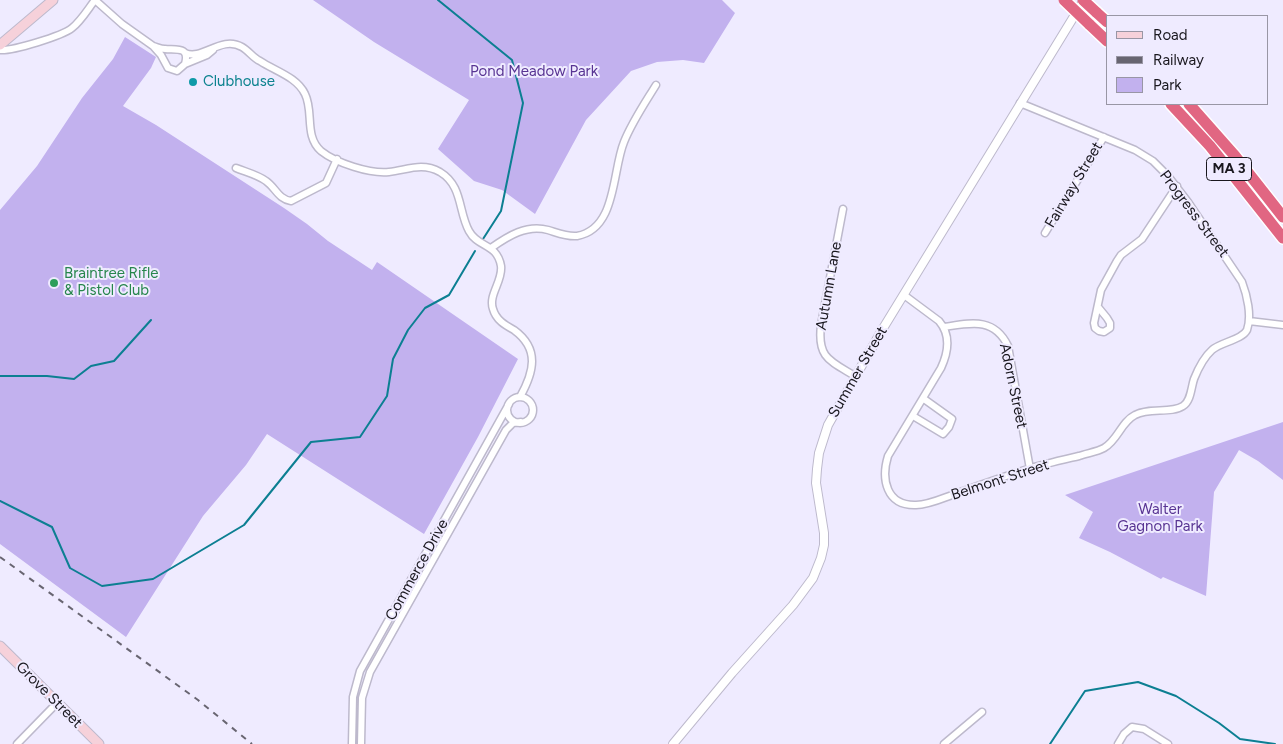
<!DOCTYPE html>
<style>
body{margin:0}
#map{position:relative;width:1283px;height:744px;overflow:hidden;background:#efebff;font-family:Figtree,sans-serif}
canvas{display:block}
.legend{position:absolute;left:1106px;top:15px;width:162px;height:90px;box-sizing:border-box;background:#efebff;border:1px solid #9996a5;margin:0;padding:6px 9px;list-style:none;font-size:15px;color:#19171e}
.legend li{display:flex;align-items:center;gap:10px;height:25px}
.legend b{width:25px;border:1px solid #9996a5}
</style>
<div id="map">
<canvas width="1283" height="744"></canvas>
<ul class="legend">
<li><b style="height:6px;background:#f6d1da"></b>Road</li>
<li><b style="height:6px;background:#686571"></b>Railway</li>
<li><b style="height:14px;background:#c2b1ee"></b>Park</li>
</ul>
</div>
<script>
const c = document.querySelector('canvas').getContext('2d');
c.lineJoin = 'round';
function paint(path, color) { c.fillStyle = color; c.fill(path, 'evenodd'); }
function stroke(path, color, width, dash) { c.strokeStyle = color; c.lineWidth = width; c.lineCap = dash ? 'butt' : 'round'; c.setLineDash(dash || []); c.stroke(path); }
function label(font, color, halo, rows, align = 'center') {
  c.font = font + ' Figtree,sans-serif'; c.lineWidth = 4; c.setLineDash([]); c.textBaseline = 'middle'; c.strokeStyle = halo; c.fillStyle = color; for (const [text, x, y, turn = 0] of rows) {
    c.save(); c.translate(x, y); c.rotate((+turn || 0) * Math.PI / 180); c.textAlign = isNaN(turn) ? turn : align; if (halo) c.strokeText(text, 0, 0); c.fillText(text, 0, 0); c.restore();
  }
}
paint(new Path2D(`
 M313,0H722L735,13L704,63L683,60L657,62L631,71L586,120L535,214L502,190L474,181L438,149L469,100L374,42Z
 M125,37L156,57L151,68L123,106L156,125L284,208L307,224L328,241L372,270L377,262L518,359L478,437L424,534L267,434L246,465L203,516L126,637L0,544V210L37,166L82,98L113,59Z
 M1283,422V480L1258,461L1239,450L1214,492L1206,596L1163,577L1161,579L1110,552L1079,538L1093,512L1065,495Z`), '#c2b1ee');
stroke(new Path2D(`
 M438,0L512,60L523,103L501,211L483,239
 M0,376H47L74,379L91,366L114,361L151,320
 M0,501L52,527L70,568L102,586L153,579L244,525L311,442L360,437L387,396L393,359L408,330L425,308L449,295L475,251
 M1050,744L1085,691L1138,682L1176,696L1219,723L1240,739L1275,744`), '#0c7f92', 2);
const minor = new Path2D(`
 M95,0L122,24L153,46
 M153,46C157,47 161,49 165,49C176,50 190,46 185,64L177,71L168,68L161,55Z
 M0,50C13,51 62,36 72,28C81,21 88,9 95,0
 M185,53C202,61 221,35 242,47C249,51 253,58 260,61C275,71 297,77 305,94C314,112 304,136 321,151C336,163 370,174 389,172C407,170 422,162 440,172C463,186 458,211 469,231C478,248 497,243 501,266C503,281 488,295 493,309C496,320 505,325 514,330C540,349 534,372 520,397
 M185,64L207,55L213,50
 M236,168C246,172 258,175 266,181C276,188 278,199 291,201L326,183L337,159
 M843,209L821,325C817,358 830,361 855,376
 M1045,233L1104,137
 M491,248C508,236 527,224 548,230C558,233 567,237 577,236C617,229 612,171 624,142C632,122 645,103 656,85
 M904,295L939,321C951,335 948,353 941,368L888,456C881,479 886,506 916,505C928,505 941,499 952,495C977,486 1002,477 1028,469C1044,464 1062,460 1079,456C1087,453 1097,452 1104,448C1118,440 1121,422 1135,415C1149,407 1171,414 1183,406C1191,401 1191,388 1194,379C1198,369 1203,358 1212,350C1221,342 1242,340 1247,330C1252,316 1247,295 1242,282L1188,202L1168,176L1153,161L1135,150L1020,103
 M1098,307L1107,318L1110,323V328L1104,332L1099,331L1095,328L1094,323L1101,290L1117,261L1121,255L1142,239L1177,186
 M1249,321L1283,325
 M944,327C971,323 994,317 1008,346L1030,469
 M507 410a13 13 0 1 1 26 0a13 13 0 1 1-26 0Z
 M913,416L943,434L949,427L952,419L924,399
 M17,744L57,703
 M352,744L353,697L360,671L509,404
 M361,744L362,698L370,672L506,430L513,423L521,422
 M944,744L982,712
 M1118,744L1124,734L1132,727L1144,729L1168,744`);
const tertiary = new Path2D(`
 M673,744L732,673L793,605L813,578L821,558L824,545V533L816,483L817,469L819,453L828,425L882,330L1084,0`);
const secondary = new Path2D(`
 M0,45L53,0
 M0,646L99,744`);
const motorway = new Path2D(`
 M1096,12L1107,22
 M1089,24L1107,41
 M1171,104L1210,146L1283,238
 M1189,104L1235,156L1283,217`);
stroke(minor, '#bdb9cc', 9);
stroke(tertiary, '#bdb9cc', 10);
stroke(secondary, '#bdb9cc', 11);
stroke(motorway, '#fff', 14);
stroke(minor, '#fff', 6);
stroke(tertiary, '#fff', 8);
stroke(secondary, '#f6d1da', 9);
stroke(motorway, '#e16682', 11);
stroke(new Path2D(`
 M0,557L198,700L252,744`), '#686571', 2, [6, 6]);
const motorwayBridge = new Path2D(`
 M1064,0L1089,24
 M1083,0L1096,12`);
stroke(motorwayBridge, '#fff', 14, []);
stroke(motorwayBridge, '#e16682', 11);
for (const [x, y, r, color] of [
 [193,82,5,"#0f9aa8"],
 [54,283,5,"#2e9e5b"]
]) { const dot = new Path2D(); dot.arc(x, y, r, 0, 2 * Math.PI); c.fillStyle = color; c.fill(dot); stroke(dot, '#efebff', 2); }
for (const [x, y, w] of [
 [1229,169,45]
]) { const box = new Path2D(); box.roundRect(x - w / 2, y - 11.5, w, 23, 4); c.fillStyle = '#efebff'; c.fill(box); stroke(box, '#19171e', 1); }
label('bold 14px', '#19171e', null, [
 ["MA 3",1229,169]
]);
label('15px', '#583493', '#efebff', [
 ["Pond Meadow Park",534,72],
 ["Walter",1160,510],
 ["Gagnon Park",1160,527]
]);
label('15px', '#0d838f', '#efebff', [
 ["Clubhouse",203,82]
], 'left');
label('15px', '#19171e', '#efebff', [
 ["Fairway Street",1074,185,-59],
 ["Progress Street",1194,214,53],
 ["Autumn Lane",829,286,-80],
 ["Summer Street",858,372,-60],
 ["Adorn Street",1013,386,78],
 ["Belmont Street",1000,480,-18],
 ["Commerce Drive",417,570,-61],
 ["Grove Street",49,695,45]
]);
label('15px', '#27864d', '#efebff', [
 ["Braintree Rifle",64,274],
 ["& Pistol Club",64,291]
], 'left');
</script>
